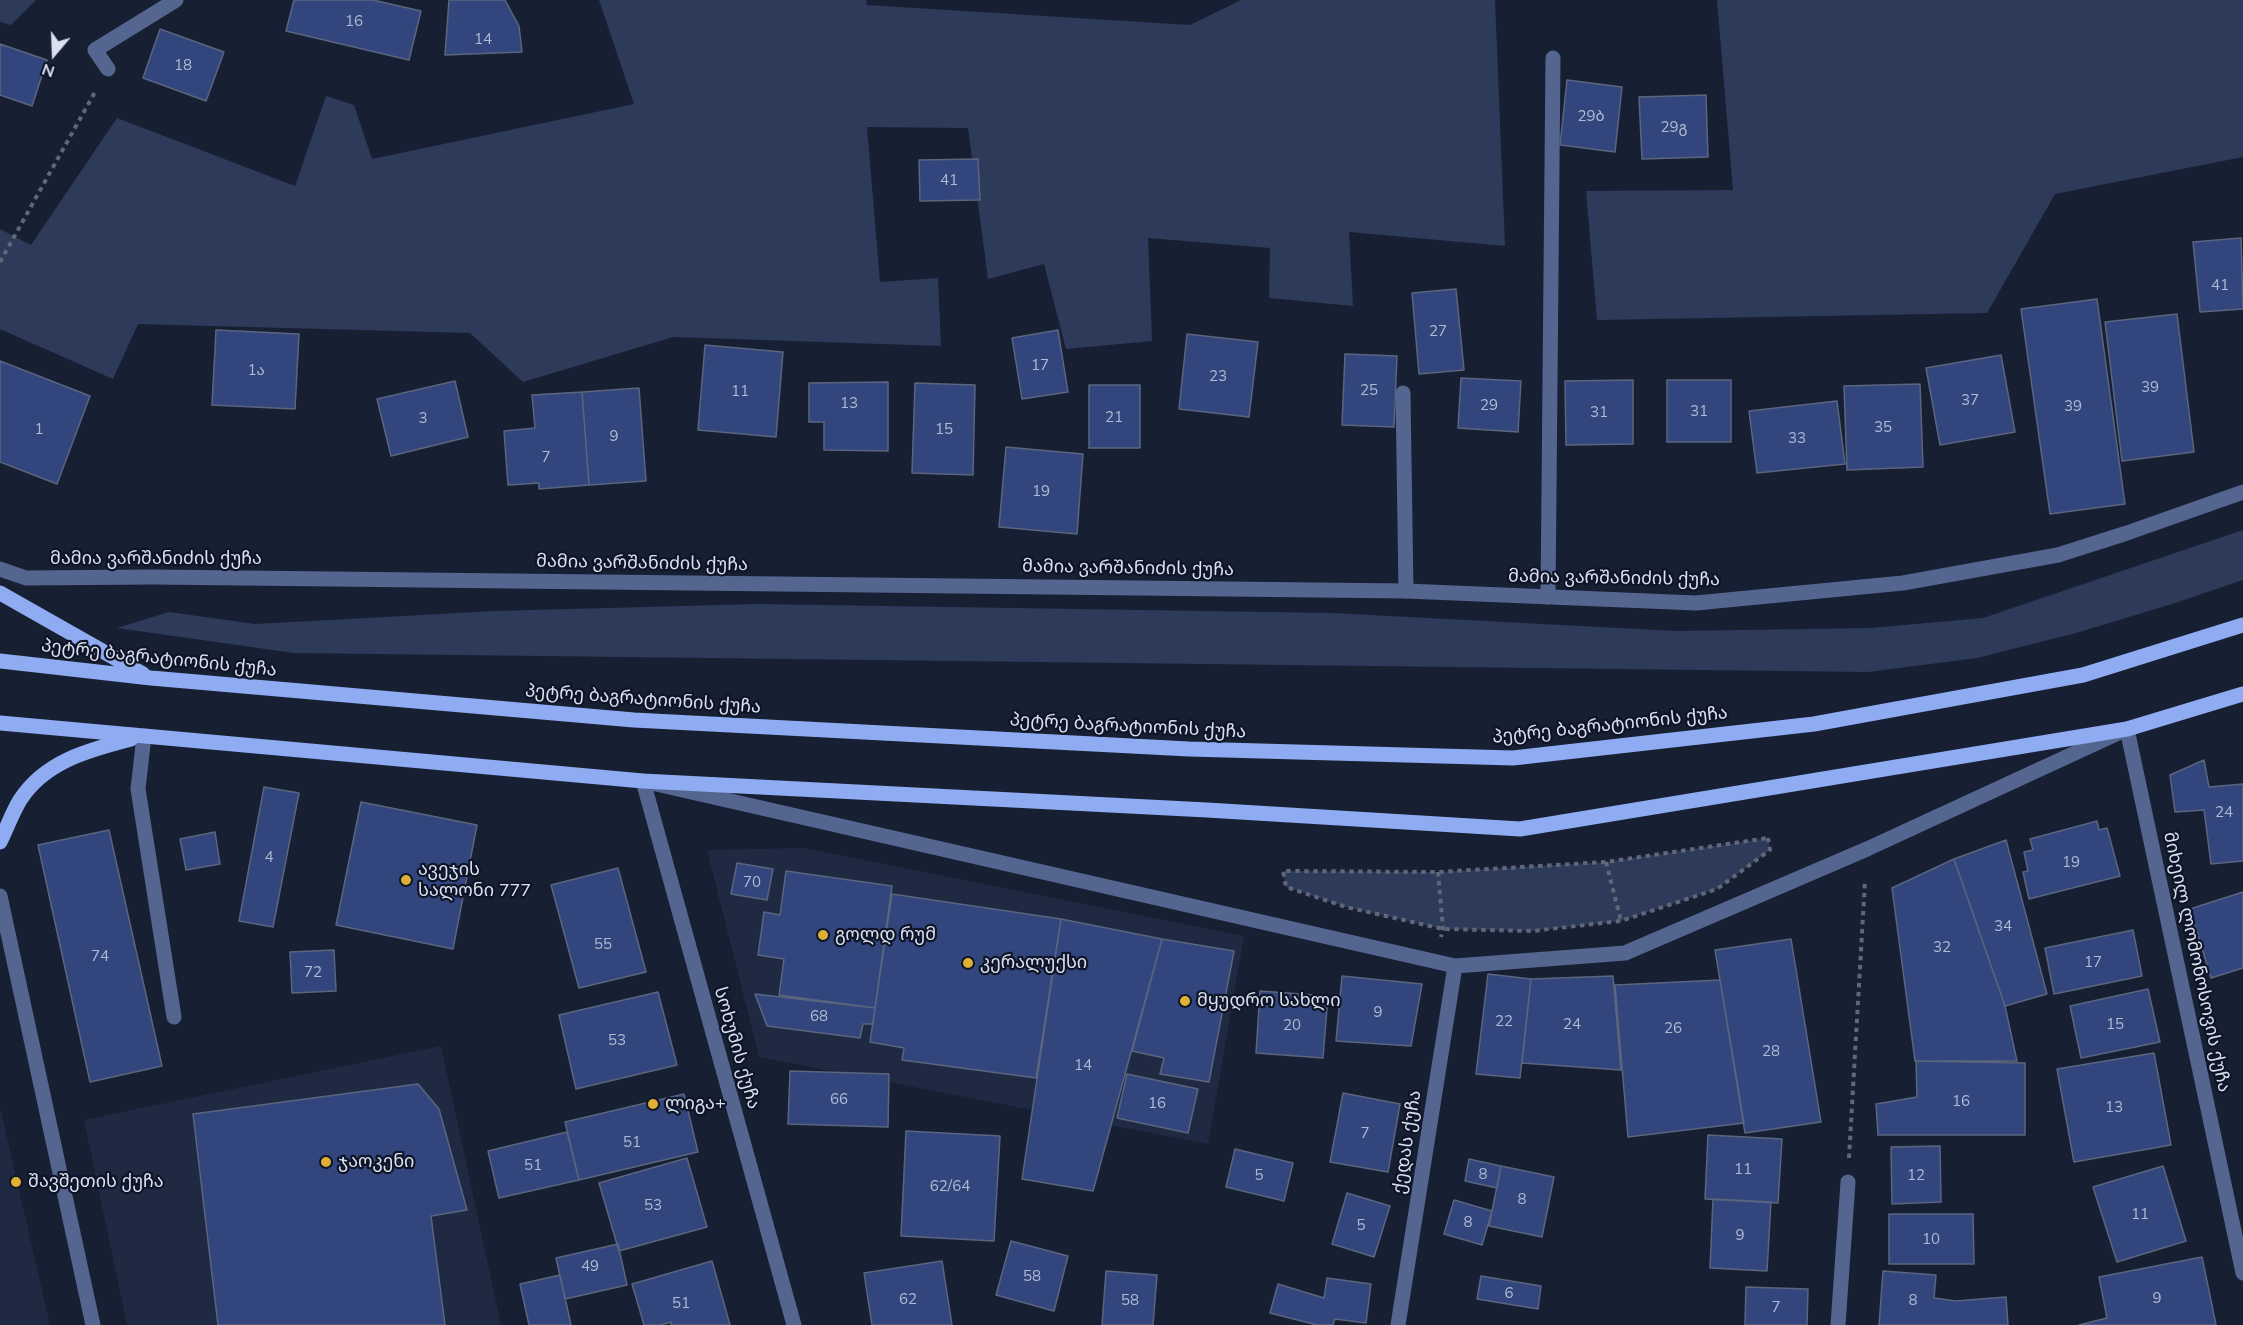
<!DOCTYPE html>
<meta charset="utf-8">
<style>
body{margin:0}
#map{position:relative;width:2243px;height:1325px;overflow:hidden;background:#171f33;font-family:Mulish,sans-serif}
canvas{display:block}
.north{position:absolute;left:24px;top:24px;width:60px;height:60px;-webkit-text-stroke:4px #0e1529;paint-order:stroke;rotate:199deg;font-size:16px;font-weight:700;line-height:24px;text-align:center;color:#dae0ee}
.north::after{content:'';display:block;margin:auto;width:21px;height:27px;background:#dae0ee;clip-path:polygon(50% 0,100% 100%,50% 72%,0 100%)}
</style>
<div id="map">
<canvas width="2243" height="1325"></canvas>
<div class="north">N</div>
</div>
<script>
const c = document.querySelector('canvas').getContext('2d');
c.lineJoin = 'round';
function paint(path, color) { c.fillStyle = color; c.fill(path, 'evenodd'); }
function stroke(path, color, width, dash) { c.strokeStyle = color; c.lineWidth = width; c.lineCap = dash ? 'butt' : 'round'; c.setLineDash(dash || []); c.stroke(path); }
function label(font, color, halo, rows, align = 'center') {
  c.font = font + ' Mulish,"Noto Sans Georgian",sans-serif'; c.lineWidth = 4.5; c.setLineDash([]); c.textBaseline = 'middle'; c.strokeStyle = halo; c.fillStyle = color; for (const [text, x, y, turn = 0] of rows) {
    c.save(); c.translate(x, y); c.rotate((+turn || 0) * Math.PI / 180); c.textAlign = isNaN(turn) ? turn : align; if (halo) c.strokeText(text, 0, 0); c.fillText(text, 0, 0); c.restore();
  }
}
paint(new Path2D(`
 M804,848L1244,936L1208,1144L759,1057L707,850Z
 M441,1046L501,1325H127L84,1120Z
 M0,1107L50,1325H0Z`), '#1f2942');
paint(new Path2D(`
 M0,0H36L11,25L0,22Z
 M599,0H866L867,5L1190,25L1241,0H1495L1505,246L1349,232L1353,306L1269,298L1270,248L1148,238L1152,341L1066,349L1044,264L988,279L968,128L867,127L880,282L938,278L941,346L673,337L523,382L470,333L138,324L113,379L0,329V229L31,245L117,118L295,186L326,96L354,105L372,159L634,104Z
 M1717,0H2243V157L2055,194L1987,313L1597,320L1586,191L1733,190Z
 M2243,530V580L2172,604L2076,633L1977,658L1868,672L294,653L117,628L169,612L255,624L495,611L757,604L1332,613L1676,631L1871,628L1983,618Z
 M1768,838L1770,850L1717,889L1621,921L1532,931L1443,929L1346,907L1286,887L1283,871L1438,872L1606,862Z`), '#2d3a5a');
const building = new Path2D(`
 M294,0H373L421,11L409,60L286,31Z
 M449,0H505L519,26L522,52L445,55Z
 M160,29L224,52L206,101L143,78Z
 M0,44L47,60L32,106L0,95Z
 M1567,80L1622,87L1615,152L1560,145Z
 M1706,95L1708,157L1642,159L1639,97Z
 M978,159L980,200L920,201L919,160Z
 M2241,238L2243,309L2200,312L2193,242Z
 M1456,289L1464,370L1419,374L1412,293Z
 M2097,299L2125,504L2050,514L2021,309Z
 M2177,314L2194,452L2122,461L2105,322Z
 M216,330L299,334L295,409L212,405Z
 M1058,330L1068,392L1022,399L1012,338Z
 M1187,334L1258,342L1249,417L1179,409Z
 M705,345L783,352L776,437L698,430Z
 M1345,354L1397,356L1394,427L1342,425Z
 M2001,355L2015,432L1940,445L1926,368Z
 M0,361L90,396L57,484L0,462Z
 M1461,378L1521,381L1518,432L1458,428Z
 M1633,380V444L1566,445L1565,381Z
 M1667,380H1731V442H1667Z
 M455,381L468,437L391,456L377,399Z
 M888,382V451L824,450V422H809V383Z
 M915,383L975,385L973,475L912,473Z
 M1920,384L1923,467L1847,470L1844,386Z
 M1089,385H1140V448H1089Z
 M639,388L646,481L589,485L582,392Z
 M582,392L589,485L539,489V483L508,485L504,431L535,428L532,395Z
 M1837,401L1845,464L1757,473L1749,411Z
 M1006,447L1083,454L1077,534L999,527Z
 M2204,760L2209,787L2243,784V861L2211,864L2204,810L2175,812L2170,775Z
 M264,787L299,793L273,927L239,921Z
 M361,802L477,825L453,949L336,925Z
 M2097,821L2099,830L2107,828L2120,876L2029,899L2023,872L2028,871L2024,852L2033,850L2030,839Z
 M109,830L162,1066L90,1082L38,845Z
 M215,832L220,864L186,870L180,839Z
 M2006,840L2047,994L2005,1006L1954,859Z
 M1954,859L2005,1006L2017,1061H1915L1892,888Z
 M737,863L773,869L767,900L731,894Z
 M618,868L646,972L579,988L551,885Z
 M786,871L892,886L875,1008L779,995L784,959L758,955L764,912L780,915Z
 M2243,892V968L2211,978L2190,909Z
 M892,894L1061,919L1036,1078L902,1060L904,1048L870,1042Z
 M1061,919L1162,939L1093,1191L1022,1179Z
 M2133,930L2142,976L2054,994L2045,948Z
 M1162,939L1234,951L1209,1082L1160,1074L1164,1058L1132,1051Z
 M1791,939L1821,1122L1745,1133L1715,950Z
 M334,950L336,991L292,993L290,952Z
 M1488,974L1531,979L1520,1078L1476,1074Z
 M1342,976L1422,984L1411,1046L1336,1041Z
 M1613,976L1621,1070L1522,1063L1531,979Z
 M1720,980L1744,1123L1628,1137L1615,985Z
 M2148,989L2160,1042L2081,1058L2070,1006Z
 M1260,991L1328,996L1323,1058L1256,1053Z
 M658,992L677,1065L576,1089L559,1015Z
 M755,994L875,1008L873,1024H863L860,1038L767,1026Z
 M2154,1053L2171,1145L2074,1162L2057,1069Z
 M1916,1061L2025,1063V1135H1878L1876,1104L1917,1097Z
 M790,1071L889,1074L888,1127L788,1124Z
 M1127,1074L1198,1089L1188,1133L1117,1118Z
 M418,1084L439,1109L467,1210L431,1216L445,1325H218L193,1114Z
 M1343,1093L1400,1104L1388,1172L1330,1162Z
 M684,1094L698,1152L579,1180L565,1122Z
 M906,1131L1000,1136L994,1241L901,1236Z
 M567,1132L579,1180L499,1198L488,1151Z
 M1708,1135L1782,1139L1778,1203L1705,1199Z
 M1940,1146L1941,1202L1892,1204L1891,1147Z
 M1235,1149L1293,1163L1284,1201L1226,1187Z
 M687,1158L707,1227L619,1251L599,1183Z
 M1469,1159L1501,1166L1497,1188L1465,1181Z
 M1501,1166L1554,1177L1542,1237L1489,1226Z
 M2163,1166L2186,1241L2117,1262L2093,1187Z
 M1347,1193L1390,1206L1374,1257L1332,1244Z
 M1713,1199L1771,1202L1767,1271L1710,1268Z
 M1454,1200L1492,1211L1482,1245L1444,1234Z
 M1889,1214H1973L1974,1264H1889Z
 M1011,1241L1068,1256L1054,1311L996,1295Z
 M618,1244L627,1285L565,1299L556,1258Z
 M2202,1257L2216,1325H2079L2107,1318L2099,1277Z
 M712,1261L730,1325H671V1322L661,1325H644L632,1284Z
 M942,1261L952,1325H872L864,1273Z
 M1106,1271L1157,1275L1153,1325H1102Z
 M1883,1271L1936,1275L1934,1298L1956,1301L2006,1297L2008,1325H1879Z
 M560,1275L571,1325H529L520,1284Z
 M1481,1276L1541,1286L1538,1309L1477,1299Z
 M1327,1278L1371,1284L1366,1323L1335,1319L1333,1325H1317L1270,1313L1278,1284L1324,1298Z
 M1746,1287L1808,1289L1807,1325H1745Z`);
paint(building, '#32467d');
stroke(building, '#5b657e', 1.5);
stroke(new Path2D(`
 M0,262L95,92
 M1768,838L1770,850L1717,889L1621,921L1532,931L1443,929L1346,907L1286,887L1283,871L1438,872L1606,862Z
 M1606,862L1621,921
 M1438,872L1443,929L1441,937
 M1849,1158L1865,881`), '#5f6778', 4, [4.5, 4.5]);
stroke(new Path2D(`
 M108,69L95,50L176,0
 M1403,393L1406,591
 M1548,597L1553,58
 M144,736L138,789L174,1017`), '#54658f', 15);
stroke(new Path2D(`
 M0,569L26,578L153,577L1406,591L1696,603L1903,583L2058,555L2127,533L2243,492
 M794,1325L643,781L1455,966L1625,953L1867,849L2127,729L2243,1273
 M1398,1325L1455,966
 M1838,1325L1848,1182`), '#54658f', 15);
stroke(new Path2D(`
 M0,896L93,1325`), '#54658f', 15);
stroke(new Path2D(`
 M0,593L143,674
 M0,661L151,678L634,720L1189,749L1513,758L1814,724L2083,675L2243,625
 M0,723L643,781L1207,810L1520,829L2127,729L2243,694
 M0,842C7,828 12,813 20,800C45,761 89,750 131,739`), '#8fabf1', 15);
for (const [x, y, r, color] of [
 [406,880,6,"#dfb034"],
 [823,935,6,"#dfb034"],
 [968,963,6,"#dfb034"],
 [1185,1001,6,"#dfb034"],
 [653,1104,6,"#dfb034"],
 [326,1162,6,"#dfb034"],
 [16,1182,6,"#dfb034"]
]) { const dot = new Path2D(); dot.arc(x, y, r, 0, 2 * Math.PI); c.fillStyle = color; c.fill(dot); stroke(dot, '#0e1529', 2); }
label('15px', '#b0bad2', null, [
 ["16",354,21],
 ["14",483,39],
 ["18",183,65],
 ["29ბ",1591,116],
 ["29გ",1674,127],
 ["41",949,180],
 ["41",2220,285],
 ["27",1438,331],
 ["17",1040,365],
 ["1ა",256,370],
 ["23",1218,376],
 ["39",2150,387],
 ["25",1369,390],
 ["11",740,391],
 ["37",1970,400],
 ["13",849,403],
 ["29",1489,405],
 ["39",2073,406],
 ["31",1699,411],
 ["31",1599,412],
 ["21",1114,417],
 ["3",423,418],
 ["35",1883,427],
 ["1",39,429],
 ["15",944,429],
 ["9",614,436],
 ["33",1797,438],
 ["7",546,457],
 ["19",1041,491],
 ["24",2224,812],
 ["4",269,857],
 ["19",2071,862],
 ["70",752,882],
 ["34",2003,926],
 ["55",603,944],
 ["32",1942,947],
 ["74",100,956],
 ["17",2093,962],
 ["72",313,972],
 ["9",1378,1012],
 ["68",819,1016],
 ["22",1504,1021],
 ["24",1572,1024],
 ["15",2115,1024],
 ["20",1292,1025],
 ["26",1673,1028],
 ["53",617,1040],
 ["28",1771,1051],
 ["14",1083,1065],
 ["66",839,1099],
 ["16",1961,1101],
 ["16",1157,1103],
 ["13",2114,1107],
 ["7",1365,1133],
 ["51",632,1142],
 ["51",533,1165],
 ["11",1743,1169],
 ["8",1483,1174],
 ["5",1259,1175],
 ["12",1916,1175],
 ["62/64",950,1186],
 ["8",1522,1199],
 ["53",653,1205],
 ["11",2140,1214],
 ["8",1468,1222],
 ["5",1361,1225],
 ["9",1740,1235],
 ["10",1931,1239],
 ["49",590,1266],
 ["58",1032,1276],
 ["6",1509,1293],
 ["9",2157,1298],
 ["62",908,1299],
 ["58",1130,1300],
 ["8",1913,1300],
 ["51",681,1303],
 ["7",1776,1307]
]);
label('18px', '#dae0ee', '#0e1529', [
 ["მამია ვარშანიძის ქუჩა",156,559],
 ["მამია ვარშანიძის ქუჩა",642,563,1],
 ["მამია ვარშანიძის ქუჩა",1128,568,1],
 ["მამია ვარშანიძის ქუჩა",1614,578,1],
 ["პეტრე ბაგრატიონის ქუჩა",159,658,6],
 ["პეტრე ბაგრატიონის ქუჩა",643,699,4],
 ["პეტრე ბაგრატიონის ქუჩა",1610,725,-6],
 ["პეტრე ბაგრატიონის ქუჩა",1128,726,3],
 ["მიხეილ ლომონოსოვის ქუჩა",2197,962,78],
 ["სოხუმის ქუჩა",737,1048,74],
 ["ქედას ქუჩა",1407,1142,-81]
]);
label('18px', '#dae0ee', '#0e1529', [
 ["ავეჯის",418,870],
 ["სალონი 777",418,891],
 ["გოლდ რუმ",835,935],
 ["კერალუქსი",980,963],
 ["მყუდრო სახლი",1197,1001],
 ["ლიგა+",665,1104],
 ["ჯაოკენი",338,1162],
 ["შავშეთის ქუჩა",28,1182]
], 'left');
</script>
